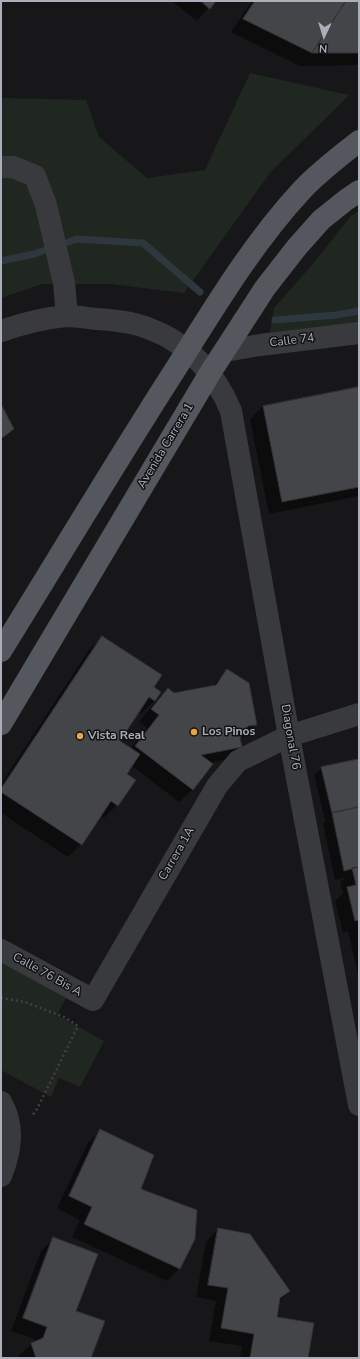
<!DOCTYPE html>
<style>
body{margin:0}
#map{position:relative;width:360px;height:1359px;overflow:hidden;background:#171719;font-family:"Nunito Sans",sans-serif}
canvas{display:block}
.frame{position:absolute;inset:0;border:2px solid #aaafb9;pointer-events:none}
.north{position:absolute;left:304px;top:16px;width:40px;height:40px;-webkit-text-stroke:3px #121214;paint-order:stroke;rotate:184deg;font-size:11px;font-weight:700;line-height:16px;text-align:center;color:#aaafb9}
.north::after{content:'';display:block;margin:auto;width:14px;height:18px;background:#aaafb9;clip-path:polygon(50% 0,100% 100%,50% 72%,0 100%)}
</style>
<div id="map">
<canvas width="360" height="1359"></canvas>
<div class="frame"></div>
<div class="north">N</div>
</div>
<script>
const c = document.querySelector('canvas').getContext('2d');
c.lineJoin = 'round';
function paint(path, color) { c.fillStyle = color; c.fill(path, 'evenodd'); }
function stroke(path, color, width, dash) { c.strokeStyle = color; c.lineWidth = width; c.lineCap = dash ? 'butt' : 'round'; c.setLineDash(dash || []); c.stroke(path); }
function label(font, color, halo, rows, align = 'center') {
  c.font = font + ' "Nunito Sans",sans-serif'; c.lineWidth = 3; c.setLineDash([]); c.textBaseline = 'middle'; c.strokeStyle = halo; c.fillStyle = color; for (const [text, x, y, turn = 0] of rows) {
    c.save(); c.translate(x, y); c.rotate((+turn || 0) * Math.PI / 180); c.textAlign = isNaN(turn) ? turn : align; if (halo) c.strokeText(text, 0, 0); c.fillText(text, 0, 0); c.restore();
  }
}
paint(new Path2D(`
 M250,73L349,95L270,173L184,293L110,284H42L1,298V98L86,100L99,137L147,178L205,170Z
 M359,211V327L269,337L274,308L311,266L351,216Z
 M1,960L67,996L57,1015L104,1041L80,1087L59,1078L51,1097L1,1070Z`), '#1f2720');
paint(new Path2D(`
 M172,1H215L197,21Z
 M252,1H359V63L357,65L300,66L231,32Z
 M359,388V496L269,514L250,419L263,406Z
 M1,406L13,429L1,441Z
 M102,637L153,687L160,692L154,701L141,714L138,711L118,741L130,749L147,728L139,722L155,702L168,689L174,694L212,687L227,670L256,724L243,737L239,738L241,746L228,759L209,763L211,765L192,790L179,802L131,765L125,774L117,805L104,818L100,816L81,844L68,857L1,813V784L89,650Z
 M359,760V979L348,931L343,933L335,901L343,893L340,882L345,877L335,880L323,824L326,820H325L314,775L322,768Z
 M100,1130L140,1190L194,1238L179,1269L167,1281L72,1237L80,1220L57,1208L88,1143Z
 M218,1229L289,1291L279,1302L276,1317L307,1358H240L242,1346L209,1341L216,1301L196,1297L206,1242Z
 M53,1239L75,1311L90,1358H19L18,1356L33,1343L35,1339L11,1331L41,1251Z`), '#0007');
stroke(new Path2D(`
 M1,261L34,254L77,239L143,243L200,292
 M275,320L336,315L359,311`), '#2e373d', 7);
const building = new Path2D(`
 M201,1H216L210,9Z
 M255,1H346L312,53L243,19Z
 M346,1H359V53H312Z
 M359,387V487L282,502L263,406Z
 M1,404L14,429L1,439Z
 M102,636L162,675L154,687L161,692L155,701L149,697L120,741L140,754L127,774L136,780L118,806L111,801L82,845L1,792V789Z
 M227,669L249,683L257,725L248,726L240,738L242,747L201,755L213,764L193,790L135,746L159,715L151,709L168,688L174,693L216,685Z
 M359,759V807L332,813L321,767Z
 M359,807V867L344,871L332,813Z
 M359,867V920L355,921L347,887L356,885L352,868Z
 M100,1129L154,1155L141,1189L197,1210L195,1239L180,1269L84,1224L92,1207L69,1196Z
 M218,1228L250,1234L290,1291L280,1298L277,1317L314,1323L308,1358H250L254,1334L221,1328L228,1288L208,1285Z
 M53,1237L98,1254L76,1311L105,1321L91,1358H36L31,1343L43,1338L47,1327L23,1318Z`);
paint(building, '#444549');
stroke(building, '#313235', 1);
stroke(new Path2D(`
 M1,998L25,1002L64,1017L78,1026L37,1109L32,1116`), '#3e4145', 2.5, [2, 3]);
stroke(new Path2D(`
 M1,167H13L35,176L46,205L64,283L67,316
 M1,331C21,324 45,318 66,316C76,316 87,318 97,319C114,320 134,322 150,329C188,343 216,374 231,411L289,736L359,1105
 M225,351L260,345L359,333
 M1,950L93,1000L217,786L238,761L289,736L359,714
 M1,1102C15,1126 11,1151 1,1176`), '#383a3e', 22);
stroke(new Path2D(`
 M1,651C58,559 114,465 173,373C213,310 251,245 302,190C319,172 339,157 359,141
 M1,724L210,373L265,288L297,247L321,220L346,200L359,191`), '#54575d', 22);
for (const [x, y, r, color] of [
 [194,732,4,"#eca43c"],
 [80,736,4,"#eca43c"]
]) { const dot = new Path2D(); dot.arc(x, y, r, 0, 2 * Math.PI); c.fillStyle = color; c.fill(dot); stroke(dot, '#121214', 1.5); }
label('12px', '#aaafb9', '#121214', [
 ["Calle 74",292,341,-7],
 ["Avenida Carrera 1",166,446,-59],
 ["Diagonal 76",290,737,80],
 ["Carrera 1A",177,854,-60],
 ["Calle 76 Bis A",47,975,29]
]);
label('bold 12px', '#aaafb9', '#121214', [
 ["Los Pinos",202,732],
 ["Vista Real",88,736]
], 'left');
</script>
